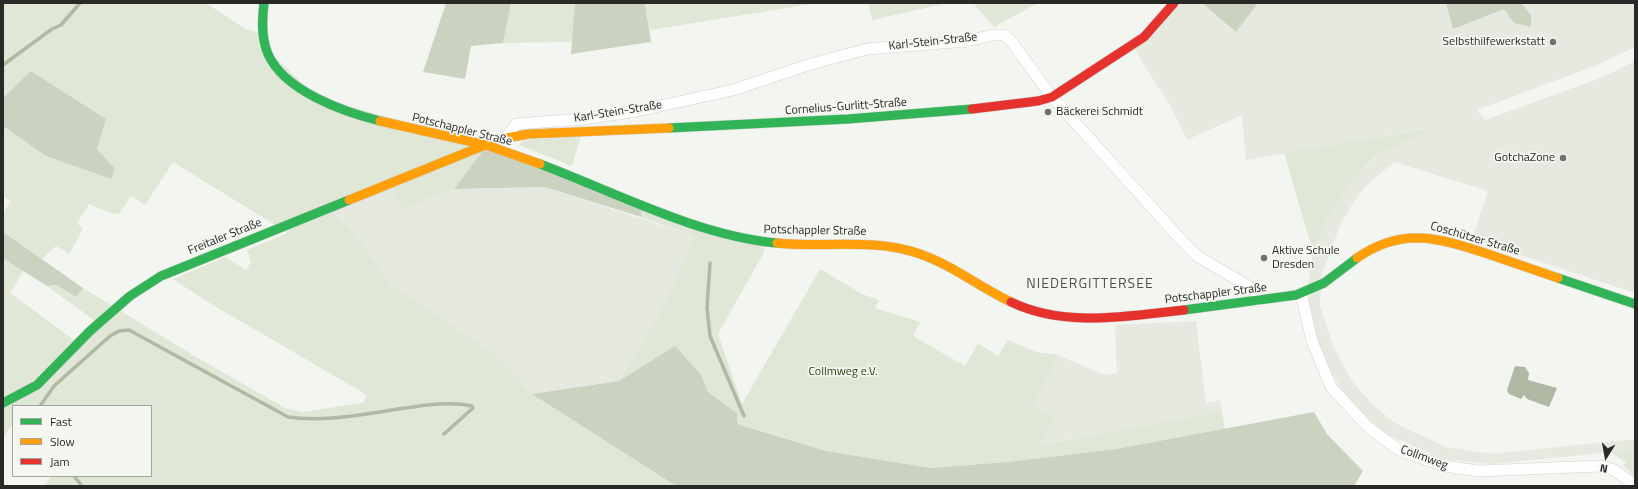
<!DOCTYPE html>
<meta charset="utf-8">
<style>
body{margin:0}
#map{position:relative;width:1638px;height:489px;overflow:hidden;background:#f3f5f1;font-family:"Titillium Web",sans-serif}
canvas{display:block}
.frame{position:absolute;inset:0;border:4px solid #292a28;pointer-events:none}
.legend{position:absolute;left:12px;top:405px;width:140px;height:72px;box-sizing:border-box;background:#f4f6f0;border:1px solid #a3a4a0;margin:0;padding:5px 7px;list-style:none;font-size:12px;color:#292a28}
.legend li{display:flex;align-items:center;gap:8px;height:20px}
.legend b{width:20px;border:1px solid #a3a4a0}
.north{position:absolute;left:1586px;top:437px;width:40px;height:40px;-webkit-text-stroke:3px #f4f6f0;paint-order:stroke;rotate:191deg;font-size:11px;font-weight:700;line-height:16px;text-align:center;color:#292a28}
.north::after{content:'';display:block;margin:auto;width:14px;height:18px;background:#292a28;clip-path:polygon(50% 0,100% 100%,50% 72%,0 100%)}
</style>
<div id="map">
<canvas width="1638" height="489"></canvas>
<div class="frame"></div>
<ul class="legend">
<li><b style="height:5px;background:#30b455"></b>Fast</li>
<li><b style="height:5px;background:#ff9f0a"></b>Slow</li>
<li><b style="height:5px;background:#e5322d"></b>Jam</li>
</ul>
<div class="north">N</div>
</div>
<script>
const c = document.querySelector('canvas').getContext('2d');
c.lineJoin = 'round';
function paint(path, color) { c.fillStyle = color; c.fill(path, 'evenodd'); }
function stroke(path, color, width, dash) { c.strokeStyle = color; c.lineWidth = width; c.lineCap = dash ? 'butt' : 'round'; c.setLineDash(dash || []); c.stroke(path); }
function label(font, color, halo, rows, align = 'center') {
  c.font = font + ' "Titillium Web",sans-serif'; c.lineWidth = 3.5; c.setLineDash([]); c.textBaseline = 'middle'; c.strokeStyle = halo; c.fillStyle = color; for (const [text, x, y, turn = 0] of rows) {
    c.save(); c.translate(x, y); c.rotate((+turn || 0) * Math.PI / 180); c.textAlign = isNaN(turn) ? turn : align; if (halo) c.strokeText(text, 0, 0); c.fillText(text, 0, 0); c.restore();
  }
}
paint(new Path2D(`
 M1177,3H1202L1236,32L1258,3H1635V47L1597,65L1477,110L1485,120L1603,77L1635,61V293L1472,239L1488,191L1394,162L1368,184L1353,203L1341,223L1322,273L1320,305L1333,346L1352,381L1372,404L1395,423L1446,447L1492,454L1635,439V450L1490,464L1443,459L1388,435L1363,415L1341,390L1321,352L1309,301L1308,284L1313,252L1325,223L1346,189L1375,157L1428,129L1246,160L1242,115L1187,140L1171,107L1132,46Z
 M393,184L405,209L454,189L545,187L694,236L667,299L619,381L532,394L501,359L391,284L352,230L329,207Z
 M1196,321L1206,403L1220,400L1222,411L1039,445L1055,417L1034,407L1058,355L1105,375L1117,373L1115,325Z`), '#e5e9e0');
paint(new Path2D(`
 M3,3H206L247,30L262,33L265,48L317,97L487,145L454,189L404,209L395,197L393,184L329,208L352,230L391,284L501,359L532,394L676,486H44L51,476H151V406H13V423L3,438V258L24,270L10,293L74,340L94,320L47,286L57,285L76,297L83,288L191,354L285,408L302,412L363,403L367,395L211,304L173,279L225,257L246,270L251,262L247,250L288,233L173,162L145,205L131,196L119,214L108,212L89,204L77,223L83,229L69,254L56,246L42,259L3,232V212L11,202L3,196V126L46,156L111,179L115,169L97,149L106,119L31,71L3,98Z
 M511,3H575L573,42L503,43Z
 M645,3H818L650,30Z
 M868,3H948L872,20Z
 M973,3H1038L994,27Z
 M1430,129L1374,157L1346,189L1325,223L1313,252L1284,153Z
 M581,136L572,166L519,145L523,140Z
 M642,205L763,242L764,252L718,334L742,404L820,269L862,294L879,300L875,308L920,322L913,336L965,366L978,343L998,356L1008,340L1036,352L1058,355L1034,407L1055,417L1040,445L1222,411L1225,429L1116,449L1007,462L931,468L826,451L737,424V413L708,392L701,375L619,381L667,299L694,236L641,217Z
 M1635,450V477L1623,465L1626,463L1611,452Z`), '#e0e7d6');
paint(new Path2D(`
 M446,3H511L503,43L471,46L465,79L423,72Z
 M575,3H645L651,42L571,54Z
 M1202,3H1258L1236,32Z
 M1446,3H1521L1531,15V27L1514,23L1504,9L1453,29Z
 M31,71L106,119L97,149L115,169L111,179L46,156L3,126V98Z
 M487,145L642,205L641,217L545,187L454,189Z
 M3,232L83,288L76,297L57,285L47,286L3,258Z
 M675,346L701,375L708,392L737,413V424L826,451L931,468L1007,462L1116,449L1314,412L1327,434L1363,471L1354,486H676L532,394L619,381Z`), '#cbd2c0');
paint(new Path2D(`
 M1515,366L1525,367L1529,373L1528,380L1557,388L1549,407L1527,399L1524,395L1521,399L1509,394L1507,390Z`), '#b1b9a4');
stroke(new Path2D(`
 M3,65L52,29L61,25L80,3
 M710,263L707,308L710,336L744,416
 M40,406L54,386L110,336L119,331L129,330L288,417C327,423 374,412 413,407C432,404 453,402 472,406L473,408L444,434
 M74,476L82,486`), '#b1b9a4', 3.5);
const street = new Path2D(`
 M506,138L516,124L584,119L637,111L733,90L811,64L867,49L967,41L993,35H1004L1011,41L1052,97L1184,243L1197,256L1250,287L1256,291L1257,301
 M1301,293L1312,341L1331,387L1369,428L1399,450L1444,466L1478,471L1601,466L1614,470L1635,485`);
const fast = new Path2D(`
 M264,3C262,20 261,38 268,54C284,91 344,112 380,121
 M669,128L848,119L972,109
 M540,164C614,192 698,236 777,243
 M1558,278L1635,304
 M1184,310L1296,295L1324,283L1357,258
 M3,403L37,385L90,331L130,296L161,276L349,200`);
const slow = new Path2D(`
 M380,121L486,145L540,164
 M349,200L500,139L529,134L669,128
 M777,243C823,248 872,238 917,253C951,264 979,287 1011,302
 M1357,258C1402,226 1439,238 1488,254C1511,262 1534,270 1558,278`);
const jam = new Path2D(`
 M972,109L1038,101L1052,97L1144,37L1174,3
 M1011,302C1065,328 1127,316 1184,310`);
stroke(street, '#d0d1ce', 12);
stroke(fast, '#d0d1ce', 10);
stroke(slow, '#d0d1ce', 10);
stroke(jam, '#d0d1ce', 10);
stroke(street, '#fdfefd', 11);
stroke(fast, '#30b455', 9);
stroke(slow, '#ff9f0a', 9);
stroke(jam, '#e5322d', 9);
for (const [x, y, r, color] of [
 [1553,42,4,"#70716e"],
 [1048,112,4,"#70716e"],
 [1563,158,4,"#70716e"],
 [1264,258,4,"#70716e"]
]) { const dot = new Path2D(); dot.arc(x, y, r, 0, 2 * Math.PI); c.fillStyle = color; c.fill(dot); stroke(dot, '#f4f6f0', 1.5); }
label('12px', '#292a28', '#f4f6f0', [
 ["Karl-Stein-Straße",933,42,-6],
 ["Cornelius-Gurlitt-Straße",846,107,-4],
 ["Karl-Stein-Straße",618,112,-9],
 ["Potschappler Straße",462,130,14],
 ["Potschappler Straße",815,231,1],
 ["Freitaler Straße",225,237,-22],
 ["Coschützer Straße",1475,239,16],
 ["Potschappler Straße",1216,294,-7],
 ["Collmweg",1424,458,20]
]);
label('12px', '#292a28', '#f4f6f0', [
 ["Selbsthilfewerkstatt",1545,42],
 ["Bäckerei Schmidt",1056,112,"left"],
 ["GotchaZone",1555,158],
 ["Aktive Schule",1272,251,"left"],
 ["Dresden",1272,265,"left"]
], 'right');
label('12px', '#313e0f', '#f4f6f0', [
 ["Collmweg e.V.",843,372]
]);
c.letterSpacing = '1px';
label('14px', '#4f504c', '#f4f6f0', [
 ["NIEDERGITTERSEE",1090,285]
]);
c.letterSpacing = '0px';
</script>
